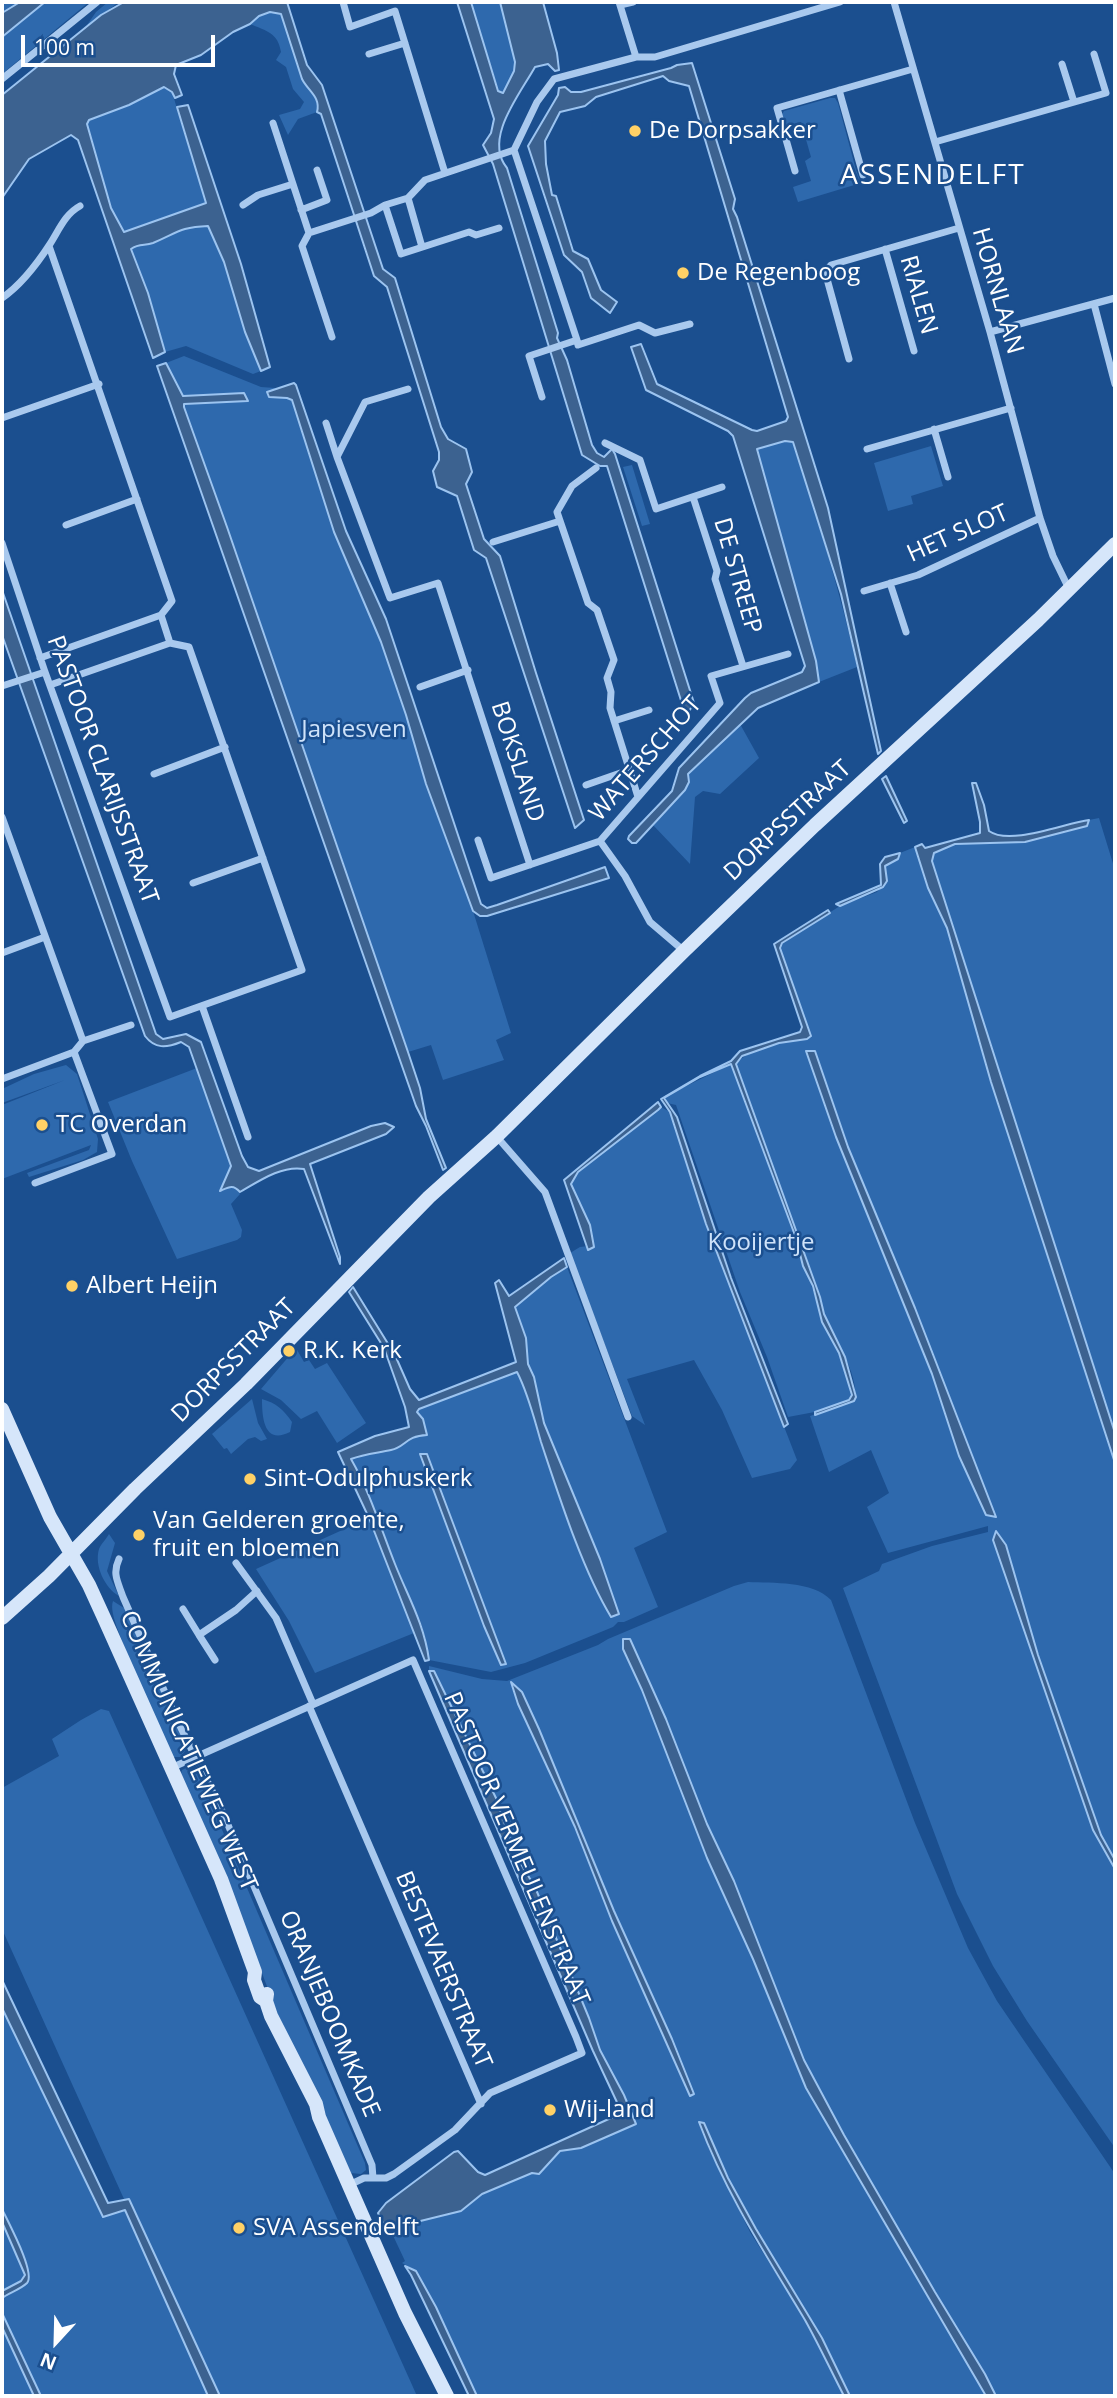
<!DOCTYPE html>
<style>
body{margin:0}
#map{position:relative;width:1117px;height:2398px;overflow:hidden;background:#1b4f8f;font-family:"Open Sans",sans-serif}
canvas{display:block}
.frame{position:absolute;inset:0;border:4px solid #fff;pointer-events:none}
.north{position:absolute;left:21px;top:2307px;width:70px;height:70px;-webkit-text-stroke:5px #1b4f8f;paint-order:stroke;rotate:202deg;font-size:19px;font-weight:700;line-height:28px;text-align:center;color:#fff}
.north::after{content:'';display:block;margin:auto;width:24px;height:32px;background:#fff;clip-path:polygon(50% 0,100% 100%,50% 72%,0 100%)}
.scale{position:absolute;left:21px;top:35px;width:194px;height:32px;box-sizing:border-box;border:4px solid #fff;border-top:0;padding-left:9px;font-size:21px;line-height:24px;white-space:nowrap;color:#fff;-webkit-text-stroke:5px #1b4f8f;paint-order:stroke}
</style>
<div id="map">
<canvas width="1117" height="2398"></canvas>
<div class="frame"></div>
<div class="north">N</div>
<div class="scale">100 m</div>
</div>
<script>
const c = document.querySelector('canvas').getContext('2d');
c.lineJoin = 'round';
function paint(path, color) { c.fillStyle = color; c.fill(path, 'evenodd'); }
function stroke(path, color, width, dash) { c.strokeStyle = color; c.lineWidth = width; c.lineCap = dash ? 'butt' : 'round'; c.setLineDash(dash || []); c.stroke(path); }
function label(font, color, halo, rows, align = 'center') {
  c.font = font + ' "Open Sans",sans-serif'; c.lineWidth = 5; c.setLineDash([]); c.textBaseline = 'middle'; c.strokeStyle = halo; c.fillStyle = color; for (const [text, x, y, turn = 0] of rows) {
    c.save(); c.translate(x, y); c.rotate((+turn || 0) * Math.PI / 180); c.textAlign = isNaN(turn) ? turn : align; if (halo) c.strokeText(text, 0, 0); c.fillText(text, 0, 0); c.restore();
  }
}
paint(new Path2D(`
 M2,2H89L2,74Z
 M108,2H124L116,4L85,28L96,12Z
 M471,2H500L515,62L514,70L503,93L498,91Z
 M275,11L281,14L284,21L302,79C308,91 321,97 317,112L298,119L288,135L279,115L300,109L304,102L293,89L286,67L276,60L281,52C278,33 267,31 250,24L259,16Z
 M164,87L172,92L206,204L124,233L111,208L87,124L89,120L129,105Z
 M830,98H835L838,103L856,170L861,183L798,202L793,187L811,181L805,161L811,157L801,122L788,125V130L784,126L782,114L784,111Z
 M208,226L224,262L245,332L261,371L253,374L186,346L165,352L152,305L133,255L131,249L138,244L148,245L184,227Z
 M184,356L261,387L275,388L274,391L278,398H287L292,400L334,532L381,642L406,715L426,784L473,911L511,1033L496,1040L504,1060L443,1080L431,1045L408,1052L227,527L184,407V404L244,394L183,396L166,363Z
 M785,441L793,442C817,517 840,591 857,667L819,682L816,661L757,449Z
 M931,446L943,486L911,496L913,504L888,511L874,463Z
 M632,465L650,524L642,526L623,467Z
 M740,724L759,758L720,794L703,791L695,797L690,864L653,825L685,790L688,774Z
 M1099,818L1115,870V1433L932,861L934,853L955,844L1025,842L1087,826L1089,820Z
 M915,847L928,888L947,928L1115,1463V1860L1101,1835L1038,1655L1006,1545L993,1540L1093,1830L1115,1869V2148L1027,2021L993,1966L957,1894L843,1588L879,1571L882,1564L932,1546L988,1532V1526L888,1553L867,1507L889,1493L871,1450L829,1472L810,1416L854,1401C861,1380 837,1342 828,1323C823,1315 822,1306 820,1297L736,1064C748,1049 788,1039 807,1039L780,948L781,943L840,906L877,892L887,881L885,866L898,859L900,853ZM811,1051L875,1216L915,1308L995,1517L959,1456L932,1374L887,1259Z
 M731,1064L796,1238L826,1330L839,1353L852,1395L849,1400L820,1411L788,1417L767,1357L740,1292L676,1105L667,1103L664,1097Z
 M66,1065L77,1074L98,1139L97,1152L83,1160L29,1177L27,1173L89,1150L91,1145L2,1179V1105L65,1080L2,1103V1089L34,1074Z
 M197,1068L231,1167L222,1191L230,1186L237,1189L240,1194L231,1204L242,1230L241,1237L237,1240L177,1259L132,1161L108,1102Z
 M661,1107L670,1112C707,1230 752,1344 797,1460L790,1469L752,1478L722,1410L694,1360L627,1379L645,1425L632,1416L570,1253L580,1247L588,1246L590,1225L571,1184L578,1172Z
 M567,1267L667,1532L634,1548L658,1607L624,1622H618L613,1627L525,1663L491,1672L429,1660L426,1640L420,1620L394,1563L381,1523L351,1459L373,1452L394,1450L411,1437L426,1435L417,1411L419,1409L517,1371L525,1385L542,1442L583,1558L611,1617L619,1614L600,1559L544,1423L534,1377L528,1364L526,1338L514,1307L551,1277ZM427,1454L501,1664L455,1549Z
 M296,1348L304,1362L309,1360L315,1369L327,1363L366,1423L337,1443L317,1411L301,1419L281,1400L261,1389Z
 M252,1399L258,1423L267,1439L261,1441L255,1437L248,1439L231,1454L227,1448L224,1449L212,1434Z
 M262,1399C276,1403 284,1410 292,1422L290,1432C264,1445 262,1418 262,1399Z
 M369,1518L414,1633L315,1673L289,1621L256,1569Z
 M109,1534L115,1543L107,1571L119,1596C105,1588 94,1566 99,1549C101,1544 107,1538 109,1534Z
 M748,1582C772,1583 813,1581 831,1600L915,1823L968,1948L997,2001L1115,2174V2396H996L985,2374L935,2292L844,2135L804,2060L734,1881L707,1824L666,1719L630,1639H623V1649L642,1690L707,1858L841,2149L986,2396H850L822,2338L756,2229L728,2178L703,2123H700L709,2149L750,2232L807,2323L844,2396H477L436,2307L416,2271L402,2263L405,2261L389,2227L461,2211L482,2194L532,2173L535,2174L545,2160L622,2113L593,2051L429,1671V1666L482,1679L507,1681L598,1645L608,1639L734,1586ZM518,1704L539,1729L614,1911L672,2039L694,2094L690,2096L612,1921L575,1827Z
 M113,1601L124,1608L185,1744V1751L181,1757H173L130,1663C126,1646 108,1614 113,1601Z
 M101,1709L109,1711L417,2396H213L2,1929V1788L59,1756L52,1739L81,1720Z
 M190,1766L196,1769L365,2163L366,2170L361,2174L351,2173L286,2037L227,1880L181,1774L182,1770Z
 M2,2008L102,2217L125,2210L208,2396H41L2,2313V2298L26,2284L28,2266L2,2209Z
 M2,2222L25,2275L21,2281L2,2291Z
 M2,2327L34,2396H2Z`), '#2e69ad');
const water = new Path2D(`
 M20,2H45L2,37V13Z
 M124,2H287L307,65L322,85L383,269L395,278L441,427L448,439L466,449L472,472L466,484L484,539L500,556L536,673L584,820L575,828L486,558L474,550L457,496L437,487L433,471L439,460V452L387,287L374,276L321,114L317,112C321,97 308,91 302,79L281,14L270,12L259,16L250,24L233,32L201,55L176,65L174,74L182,95L175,98L172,92L164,87L129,105L89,120L87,124L111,208L124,232L206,203L177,107L188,105L241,264L270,367L261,371L245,332L224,262L208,226C180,227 177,233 153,243C145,246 139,243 131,249L148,293L165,352L153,358L78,140L71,135L29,159L2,198V95L101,15Z
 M457,2H471L498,91L503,93L514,71L515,62L500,2H543L557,53L559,70L555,71L548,64L535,67C520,94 483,139 507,168L558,333L557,338L567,360L592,445L597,453L604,457L612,449L615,454L694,703L688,713L684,710L607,466H600L582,455L493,164L483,145L491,133L494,119Z
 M692,63L735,199L733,209L737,217L828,508L881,751L878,754L841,594L793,442L785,441L757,449L816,661L819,682L758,708L688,774L689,782L685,790L636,843H632L628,839L629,836L672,791L679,768L745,698L751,693L802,672L805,666L733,436L728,431L646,390L631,347L641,344L657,384L752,430L757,431L786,421L788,417L689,86L669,81L663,76L596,97L585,106L560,112L545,141L546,164L552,195L556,196L573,251L588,259L601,290L617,302L610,313L591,298L582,272L564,255L528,146L558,95L559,88L565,87L571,92H581L671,68L677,65Z
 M166,363L183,396L244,393L248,401L184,404V407L227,527L408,1052L420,1088L426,1119L446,1168L443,1170L426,1126L416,1106L157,366Z
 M294,383L296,385L346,531L386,619L481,904L487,908L497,905L605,867L609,878L487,916H480L473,911L426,784L406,715L381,642L334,532L292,400L287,398L269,397L267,392Z
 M2,590L156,1034L163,1039L186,1034L201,1042L242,1156L248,1167L259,1171L371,1126L385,1123L394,1127L386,1134L310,1164L340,1257V1264L304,1169C282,1165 259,1181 240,1192C233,1184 229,1187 220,1191L231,1166L189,1047L181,1042C166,1048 155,1049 145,1036L2,635Z
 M886,776L907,821L904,823L882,779Z
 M972,783H976L984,805L989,831C1010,846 1065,823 1089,820L1087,826L1025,842L955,844L934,853L932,861L1115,1433V1463L991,1082L947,928L928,888L915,847L922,844L925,848L980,833V822Z
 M900,853L898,859L885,866L887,881L883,887L840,906L836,904L881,885L880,864L885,857Z
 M828,910L830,913L782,943L780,948L811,1036L807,1039L779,1043L742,1056L736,1064L820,1297L824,1314L845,1357L856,1397L854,1401L815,1415V1412L849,1400L852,1395L839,1353L822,1322L813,1286L803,1266L796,1238L731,1064L700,1077L664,1098L677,1117L731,1278L788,1424L784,1427L706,1224L670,1112L661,1099L700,1076L731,1061L740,1051L800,1032L802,1027L774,944Z
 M806,1051H815L848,1147L915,1308L996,1517L986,1515L959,1456L932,1374L836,1137Z
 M658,1102L661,1107L658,1110L578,1172L571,1184L590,1225L594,1247L588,1250L564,1180Z
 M564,1258L567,1267L551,1277L515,1307L526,1338L528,1364L534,1377L544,1423L600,1559L619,1614L611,1617C582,1569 559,1496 541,1442C534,1418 528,1393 517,1372L419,1409L417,1412L423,1419L427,1435C405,1436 406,1447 391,1450C377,1453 364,1454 351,1459C370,1492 381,1529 395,1564C408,1597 424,1623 429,1660L425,1661L369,1518L338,1452L375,1436L409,1427L405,1407L384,1348L349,1292L353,1287L395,1355L410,1389L419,1400L516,1362L495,1283L499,1280L509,1296Z
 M420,1454H427L506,1664L501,1665L484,1626Z
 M996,1531L1006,1545L1038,1655L1101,1835L1115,1860V1869L1093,1830L993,1540Z
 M623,1639H630L666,1719L707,1824L734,1881L804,2060L844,2135L935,2292L985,2374L996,2396H986L806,2088L753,1959L707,1858L642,1690L623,1649Z
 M429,1671H434L496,1798L515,1854L535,1887L589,2018L600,2050L624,2095L636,2124L581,2148L560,2151L539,2174L532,2173L482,2194L461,2211L396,2227H385L378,2213L386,2203L454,2152L458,2151L478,2172L485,2175L622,2113L593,2051Z
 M511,1682L522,1692L539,1729L614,1911L672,2039L694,2094L690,2096L612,1921L575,1827L518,1704Z
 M2,1980L108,2203L129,2199L220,2396H208L125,2210L103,2217L2,2008Z
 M699,2122L704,2123L728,2178L756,2229L822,2338L850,2396H844C831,2371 819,2345 805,2320C766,2255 726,2194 699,2122Z
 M2,2209C8,2222 36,2273 27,2283C21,2289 9,2293 2,2298V2291L21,2281L25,2275L2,2222Z
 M405,2266L416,2271L436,2307L477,2396H469L411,2275Z
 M2,2313L41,2396H34L2,2327Z`);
paint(water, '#3c6290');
stroke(water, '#9cc4f0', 2);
stroke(new Path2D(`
 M343,2L350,27L395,11L445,173
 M619,2L636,57
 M894,2L990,332L1040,518L1053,556L1069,589
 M620,5L633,2
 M369,54L405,43
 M1062,64L1074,102
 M2,79L97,2
 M839,90L863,175
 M273,123L309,233L302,246L332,337
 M935,142L1106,93L1094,54
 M795,171L777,108L913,69
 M408,198L422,247
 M243,205L258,195L293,184
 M385,205L401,254L469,232L476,235L499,228
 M301,210L327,200L317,170
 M309,233L371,213L385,205L408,198L425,180L514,150
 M49,246L172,601L161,615
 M885,249L914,351
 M2,298C21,285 37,264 50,244C59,230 65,214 80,206
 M1094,304L1115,384
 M990,332L1115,298
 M577,340L514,150L537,102L554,79L636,57H655L840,2
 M849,359L827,279L826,271L831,265L959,228
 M408,389L365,402L337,457L390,598L438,583L530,865
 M542,397L529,356L577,340L578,345L639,325L655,333L690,324
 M2,418L99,384
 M326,423L337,457
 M934,429L948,477
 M605,443L640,460L656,509L722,487
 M867,449L1011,408
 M596,468L572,486L557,512L588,603L597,610L614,660L607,678L611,692L610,708L638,797
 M693,497L717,571L715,579L743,666
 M66,525L137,499
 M493,542L560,521
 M2,543L45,672L170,1017L302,970L189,647L170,643
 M890,583L906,632
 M864,591L918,575L1040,518
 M161,615L170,643
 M40,658L161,615
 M50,685L170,643
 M2,686L45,672
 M420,687L468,670
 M614,721L649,710
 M154,774L225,747
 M586,785L629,770
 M2,817L83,1041
 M478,840L491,878L600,841L720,703L711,676L788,654
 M600,841L625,876L650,922L684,951
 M193,883L263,858
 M2,953L45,937
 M202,1006L248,1137
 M74,1052L83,1041L131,1025
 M2,1079L74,1052
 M497,1137L545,1192L628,1417
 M35,1183L112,1154L74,1052
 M119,1559C112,1574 118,1582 123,1597L178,1722L223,1813L372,2165L373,2178
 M236,1563L276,1618L313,1704
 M183,1609L199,1635L236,1610L257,1591
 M199,1635L215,1660
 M309,1706L481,2104
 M171,1768L413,1660L576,2037L582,2053L490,2093L455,2130L394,2174L386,2178H364L349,2185`), '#a9c9ee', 7);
stroke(new Path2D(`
 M2,1409L50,1517L89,1585L105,1620L221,1879L255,1972L254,1980L260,1997L266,2001
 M2,1618L49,1576L135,1489L246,1384L429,1197L497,1136L684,951L815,825L1038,620L1115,544
 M267,1994L266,2001L271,2016L316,2104L319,2117L405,2313L447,2396`), '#d6e6fa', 14);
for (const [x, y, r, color] of [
 [635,131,7,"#ffd166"],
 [683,273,7,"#ffd166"],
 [42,1125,7,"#ffd166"],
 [72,1286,7,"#ffd166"],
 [289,1351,7,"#ffd166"],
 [250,1479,7,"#ffd166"],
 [139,1535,7,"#ffd166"],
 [550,2110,7,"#ffd166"],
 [239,2228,7,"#ffd166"]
]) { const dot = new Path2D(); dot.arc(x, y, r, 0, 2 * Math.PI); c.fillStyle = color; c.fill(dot); stroke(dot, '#1b4f8f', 2.5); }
label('24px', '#fff', '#1b4f8f', [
 ["De Dorpsakker",649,131],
 ["De Regenboog",697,273],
 ["TC Overdan",56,1125],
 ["Albert Heijn",86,1286],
 ["R.K. Kerk",303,1351],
 ["Sint-Odulphuskerk",264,1479],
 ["Van Gelderen groente,",153,1521],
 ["fruit en bloemen",153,1549],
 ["Wij-land",564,2110],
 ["SVA Assendelft",253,2228]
], 'left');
label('24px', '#fff', '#1b4f8f', [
 ["HORNLAAN",997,291,74],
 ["RIALEN",918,295,74],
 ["HET SLOT",958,534,-24],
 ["DE STREEP",737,576,74],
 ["WATERSCHOT",646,759,-49],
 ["BOKSLAND",517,762,72],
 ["PASTOOR CLARIJSSTRAAT",102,770,70],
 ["DORPSSTRAAT",788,821,-43],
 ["DORPSSTRAAT",234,1361,-45],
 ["COMMUNICATIEWEG WEST",188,1751,66],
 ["PASTOOR VERMEULENSTRAAT",516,1849,67],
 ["BESTEVAERSTRAAT",443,1970,67],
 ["ORANJEBOOMKADE",329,2014,67]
]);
label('24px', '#cfe3fa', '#1b4f8f', [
 ["Japiesven",354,730],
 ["Kooijertje",761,1243]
]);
c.letterSpacing = '2px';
label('28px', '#fff', '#1b4f8f', [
 ["ASSENDELFT",933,176]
]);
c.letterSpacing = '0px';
</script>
